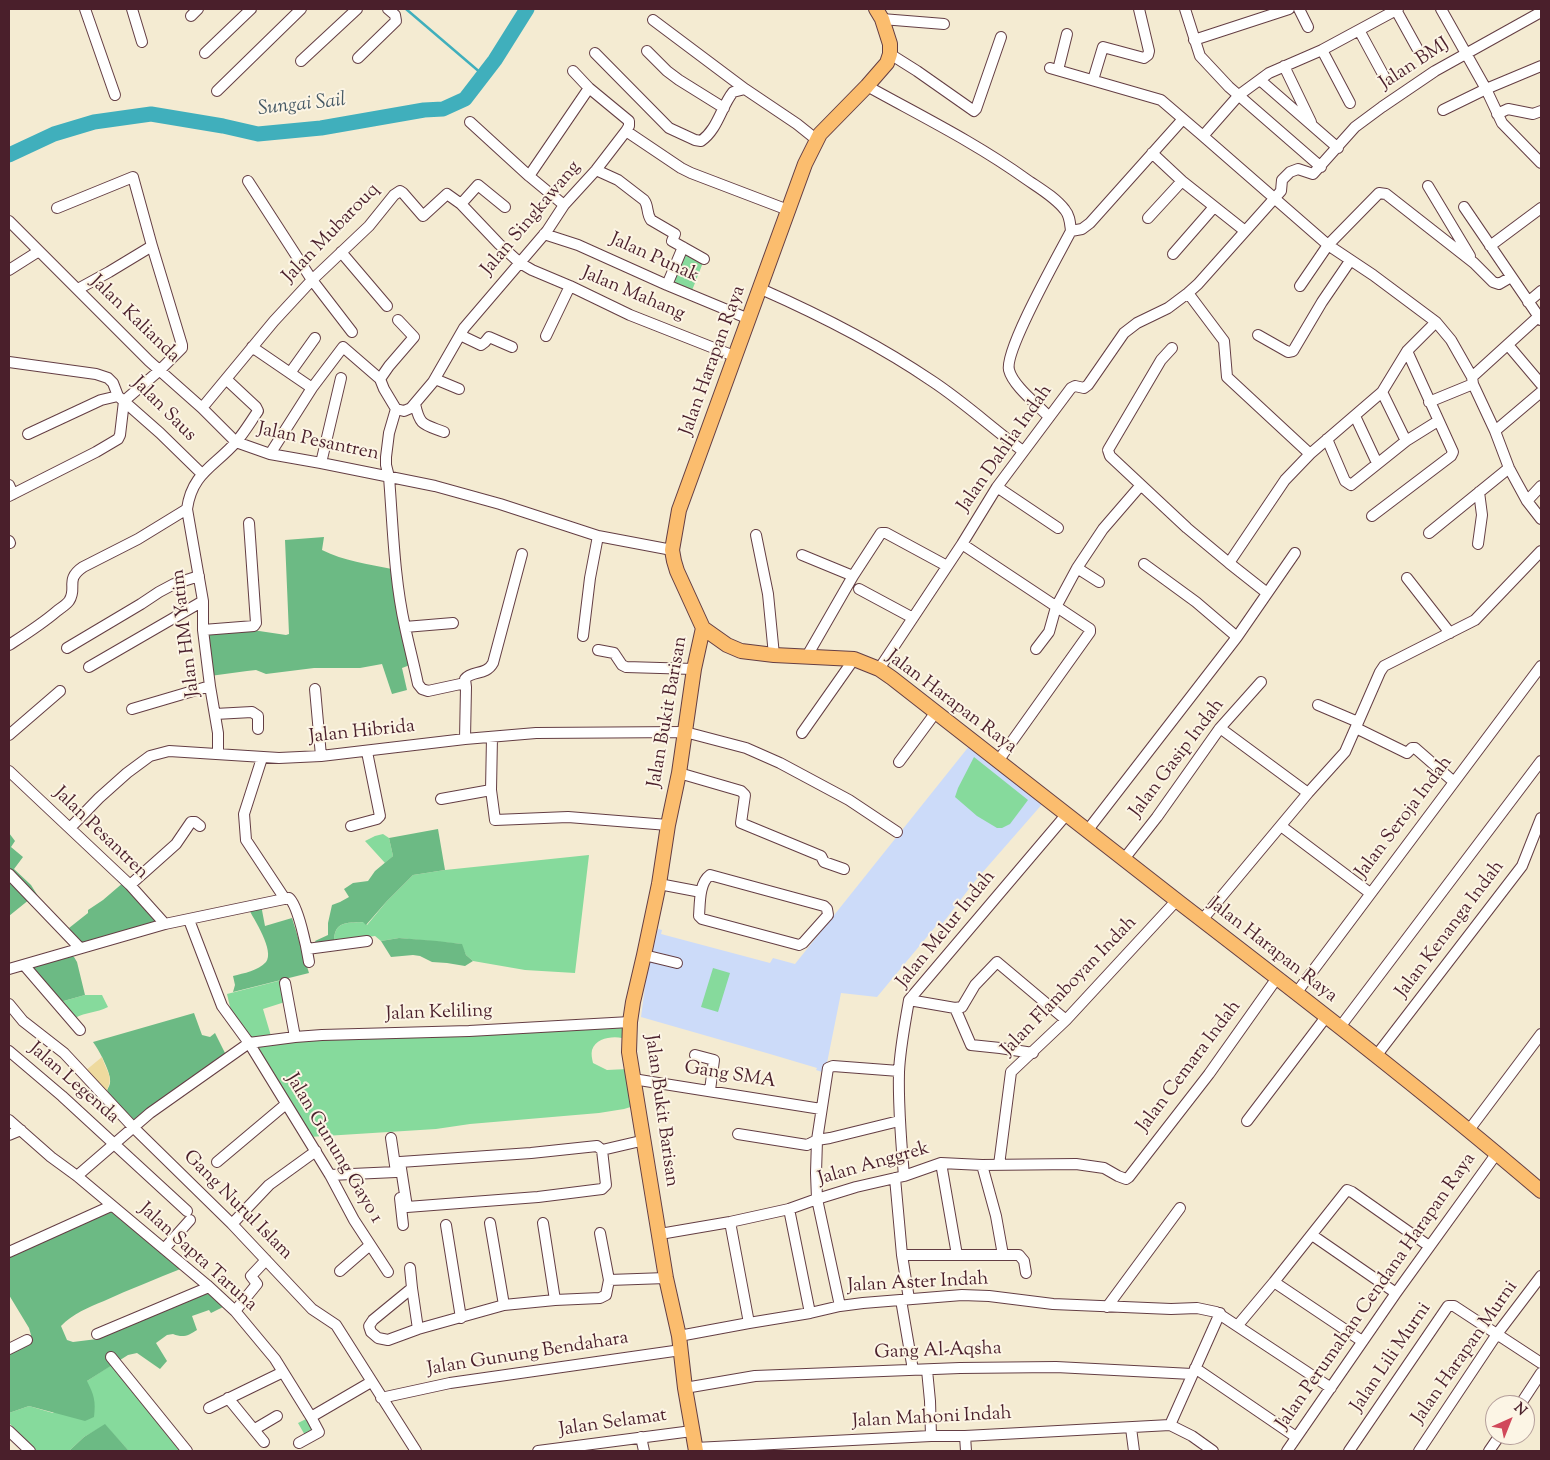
<!DOCTYPE html>
<style>
body{margin:0}
#map{position:relative;width:1550px;height:1460px;overflow:hidden;background:#f4ebd2;font-family:"Sorts Mill Goudy",serif}
canvas{display:block}
.frame{position:absolute;inset:0;border:10px solid #4a1f2b;pointer-events:none}
.north{position:absolute;left:1485px;top:1395px;width:50px;height:50px;box-sizing:border-box;background:#fcf5e5;border:1px solid #b59f9b;border-radius:50%;rotate:44deg;font-size:14px;font-weight:700;line-height:20px;text-align:center;color:#4a1f2b}
.north::after{content:'';display:block;margin:auto;width:18px;height:22px;background:#d1495b;clip-path:polygon(50% 0,100% 100%,50% 72%,0 100%)}
</style>
<div id="map">
<canvas width="1550" height="1460"></canvas>
<div class="frame"></div>
<div class="north">N</div>
</div>
<script>
const c = document.querySelector('canvas').getContext('2d');
c.lineJoin = 'round';
function paint(path, color) { c.fillStyle = color; c.fill(path, 'evenodd'); }
function stroke(path, color, width, dash) { c.strokeStyle = color; c.lineWidth = width; c.lineCap = dash ? 'butt' : 'round'; c.setLineDash(dash || []); c.stroke(path); }
function label(font, color, halo, rows, align = 'center') {
  c.font = font + ' "Sorts Mill Goudy",serif'; c.lineWidth = 4; c.setLineDash([]); c.textBaseline = 'middle'; c.strokeStyle = halo; c.fillStyle = color; for (const [text, x, y, turn = 0] of rows) {
    c.save(); c.translate(x, y); c.rotate((+turn || 0) * Math.PI / 180); c.textAlign = isNaN(turn) ? turn : align; if (halo) c.strokeText(text, 0, 0); c.fillText(text, 0, 0); c.restore();
  }
}
paint(new Path2D(`
 M970,745L1044,802L975,881L939,928L936,926L877,997L841,993L825,1073L816,1070L817,1068L770,1054L641,1017L646,979L658,929L662,930L661,934L770,963L773,958L795,964Z`), '#ccdbf9');
paint(new Path2D(`
 M685,252L704,260L691,293L671,284Z
 M974,757L1028,800L1010,824L1002,828H997L977,816L955,797L958,788Z
 M383,834L389,838L393,856L385,863L365,841L375,836Z
 M589,855L575,973L525,970L473,961L466,955L461,944L399,938L381,941L375,936L334,942C334,921 346,923 364,922L367,925L387,901L413,875L445,870Z
 M713,968L730,973L718,1012L701,1007Z
 M282,980L285,1002L263,1009L271,1036L251,1041L231,1011L227,994Z
 M85,995H102L108,1007C96,1013 86,1012 75,1018L60,1002Z
 M624,1028L622,1038C612,1036 596,1038 592,1050C591,1054 592,1059 593,1063L607,1070L627,1069L634,1106L624,1109L599,1113L470,1124L436,1129L309,1137L256,1051L259,1046L329,1037Z
 M113,1364L180,1451H129L105,1425L84,1437L69,1451H37L9,1423V1413L29,1406L53,1413L87,1381Z
 M310,1417L315,1427L306,1437L298,1423Z`), '#86da9c');
paint(new Path2D(`
 M324,537L322,550C344,561 368,564 392,569L410,665L402,668L407,690L392,694L382,664L360,668H314L266,674L256,670L247,671L210,676L205,632L239,628L286,635L289,634L285,540Z
 M438,829L445,870L413,875L387,901L366,925L363,922C346,923 334,921 334,942L316,943L315,941L328,935V923L332,905L340,902L349,897L344,889L353,883L368,881L375,871L393,856L389,838Z
 M9,833L15,841L11,847L23,857L14,869L31,885L43,904L30,899L9,916Z
 M124,882L159,921L155,924L83,945L69,928L88,913V910L103,900Z
 M261,905L265,926L292,918L309,973L233,992L235,985L233,976C244,973 258,971 266,962C275,951 254,919 248,908Z
 M399,938L437,941L462,944L466,955L473,961L465,966L447,963L432,962L420,956L413,955L391,957L381,941Z
 M70,954L74,957L77,962L85,995L60,1002L27,965Z
 M194,1013L202,1035L210,1037L215,1033L226,1055L135,1119H132L110,1097L107,1090C108,1089 110,1084 110,1083C112,1074 99,1050 93,1042Z
 M111,1210L183,1268C156,1279 130,1289 104,1301C89,1307 72,1314 61,1326L67,1340L73,1342L97,1339L209,1291L225,1306L211,1313L209,1310L192,1316L197,1330C188,1336 183,1338 173,1334L167,1335L156,1343L167,1361L160,1369L137,1353L128,1355L87,1381C94,1395 96,1401 94,1417L85,1421L29,1406L9,1413V1352L28,1343L31,1335L29,1328L9,1295V1256Z
 M105,1424L129,1451H69L84,1437Z`), '#6cba84');
paint(new Path2D(`
 M102,1057C106,1071 114,1076 107,1090L110,1097L85,1071Z`), '#eeda9e');
stroke(new Path2D(`
 M406,9L482,74`), '#40afbc', 2.5);
stroke(new Path2D(`
 M9,155L54,134L94,122L151,114L223,126L258,134L321,128L424,110L443,109L465,99L495,60L527,9`), '#40afbc', 15);
const minor = new Path2D(`
 M85,9L115,95
 M132,9L142,42
 M1185,9L1200,56L1229,87L1321,167
 M1299,9L1308,27
 M1441,9L1486,89L1502,123L1541,163
 M1396,10L1417,48
 M191,16L198,9
 M882,19L944,24
 M653,20L745,89
 M1359,30L1385,78
 M1194,40L1289,9
 M1322,50L1350,103
 M647,51L667,71L679,80L724,108
 M205,53L251,9
 M595,53L669,128L695,140L701,141C718,129 721,107 733,92L745,89L797,124L817,140
 M890,54L917,71L974,111L976,109L1001,37
 M358,58L396,21L395,15L388,9
 M301,61L357,9
 M1284,66L1311,122
 M1050,68L1161,100L1203,136L1239,95L1269,73L1322,50L1398,9
 M1058,70L1067,34
 M573,71L589,88L629,121V126L626,131
 M1093,80L1103,47L1144,58L1148,55L1149,51L1139,9
 M1260,80L1338,148
 M867,86C921,116 976,143 1026,179C1039,188 1055,197 1065,210C1070,216 1070,223 1071,231C1059,254 1004,351 1009,370C1013,386 1038,405 1049,417
 M217,91L301,9
 M1443,110L1486,89L1541,66
 M1497,114L1508,109L1533,114L1541,111
 M470,122L529,176L564,205
 M1203,136L1328,245L1373,275L1436,322L1451,340L1472,377L1473,384L1495,431L1509,468L1516,481L1527,501L1541,519
 M1152,153L1182,181L1245,231
 M596,170L618,180L644,200C649,206 646,213 651,220L675,234L672,241L704,259
 M529,176L589,88
 M248,181L312,280L352,332
 M1428,186L1470,256
 M461,204L478,185L505,207
 M1464,207L1541,320
 M57,208L133,177L152,246L109,272L78,289
 M1148,218L1182,181
 M9,221L149,361L202,408L236,442L270,454L321,463L435,486L500,504L598,536L672,550
 M1071,231L1082,229L1090,223L1183,119
 M544,234L578,245L667,285L749,319
 M1490,246L1541,208
 M341,252L387,306
 M1173,254L1214,207
 M9,270L39,251
 M667,285L683,247
 M1300,286L1328,245L1379,193L1386,194L1474,263L1493,282L1499,284L1511,277
 M761,289C820,315 879,345 932,381C964,402 993,429 1023,451
 M1188,293L1224,341L1227,377L1310,454
 M1528,302L1541,291
 M460,335L481,345L485,342L489,337L512,347
 M1258,335L1288,352L1293,351L1322,302L1350,261
 M546,336L570,286
 M1508,345L1541,384
 M252,347L312,388
 M9,362L96,374L108,378L113,383L118,396L160,433L202,474
 M290,373L315,338
 M1472,377L1538,317
 M435,379L459,389
 M1382,392L1406,441
 M1429,402L1473,384
 M415,404C420,426 423,424 444,432
 M202,408L274,321L312,280L369,226L394,195L400,191L403,193L423,216L447,194L461,204L499,244L520,263L532,270L570,286L630,315L734,356
 M396,409L384,389L380,379L389,366L414,337L398,320
 M1355,416L1377,463
 M1495,431L1541,392
 M28,434L101,400L118,396
 M1327,439L1345,481L1351,485L1406,441L1438,421
 M270,454L312,388L343,347L380,379
 M321,463L341,378
 M9,485L13,494
 M1141,485L1110,456L1108,450L1161,360L1172,348
 M997,487L1058,528
 M9,496L96,452L118,439L120,435L124,401L160,370L182,348V345L152,246
 M1527,501L1541,486
 M187,509L203,601V630L210,686L218,733V754
 M1372,516L1451,456L1453,452L1407,351
 M1429,533L1509,468
 M756,535L768,594L774,655
 M9,541L10,543
 M962,544L1090,629V632L998,761
 M1478,544L1482,515L1479,492
 M802,555L853,576
 M1144,564L1196,602L1237,637
 M1077,568L1099,582
 M1407,578L1450,633
 M859,589L913,618
 M1267,593L1229,563L1285,480L1310,454L1382,392L1407,351L1436,322
 M405,627L453,623
 M203,630L254,626L256,623L249,523
 M583,636L590,578L598,536
 M9,645C26,634 42,624 57,611C61,608 66,605 69,601C78,588 64,580 83,567L138,539L187,509C192,473 214,467 236,442C244,433 251,421 258,411L256,407L226,379
 M67,648L141,604L159,592L174,584L199,576
 M1036,649L1049,632L1056,607L1077,568L1103,529L1141,485L1187,528L1229,563
 M598,650L614,653L622,665L626,667L694,669
 M807,656L853,576L881,533H886L947,566
 M89,667L203,601
 M879,669L962,544L997,487L1071,388L1075,386L1084,388L1088,385L1124,333L1137,323L1168,308L1188,293L1198,284L1281,191L1282,180L1290,172L1298,169L1313,174L1355,127L1382,107L1435,71L1541,12
 M465,683L428,691L422,689L418,684C414,665 409,646 405,627C394,578 393,527 389,477L386,465V457L389,433L396,409L404,411L411,408L433,382L464,328L547,231L564,205L596,170L626,131L681,168L691,173L788,210
 M315,689L321,756
 M1318,705L1358,722
 M132,709L210,686
 M215,714L252,712L258,716V729
 M1220,728L1308,793
 M1356,728L1407,753L1412,748H1415L1454,782
 M802,733L854,659
 M9,735L60,691
 M492,737L491,790L495,820L568,817L668,825
 M465,739L466,687L465,679C472,670 486,676 493,663L522,554
 M262,758L244,814L246,840L285,899
 M899,762L936,712
 M9,771L130,885L165,924
 M679,773L741,791L745,795L741,823L821,856L824,862L844,869
 M441,799L491,790
 M351,826L377,819L380,816L367,752
 M1281,826L1370,893
 M70,828L99,798L127,773L150,756L169,751L279,758L321,756L465,739L536,733L685,732L746,748L780,763L849,800L897,832
 M1087,831L1237,637L1295,553
 M1124,859L1157,817L1220,728L1261,682
 M9,874L80,948
 M710,875L824,906L827,909L828,915L803,943L799,945L702,919L699,916C700,903 699,883 710,875Z
 M659,884L701,892
 M130,885L176,844L191,822H195L200,826
 M189,920L222,1006L249,1043L330,1175L354,1220L388,1272
 M1202,920L1308,793L1345,752L1380,672L1384,666L1475,620L1541,551
 M307,949L367,941
 M644,955L677,963
 M24,965L80,1030
 M9,969L165,924L289,898C298,905 307,949 309,962
 M285,983L295,1037
 M1297,992L1541,666
 M909,1000L955,1008L971,1045L1000,1048L1033,1053
 M9,1004L23,1021L64,1053L133,1127L232,1224L312,1309L336,1325L416,1451
 M955,1008L962,1007L975,985L997,962L1066,1020
 M1340,1027L1541,761
 M9,1051L62,1096L187,1211
 M695,1055L714,1060L710,1090
 M1376,1056L1522,866L1541,818
 M633,1079L821,1109
 M9,1120L51,1157L77,1176L207,1285L235,1311L275,1359L311,1417L371,1382
 M1247,1121L1326,1017
 M1469,1130L1541,1034
 M738,1134L807,1145L817,1140L830,1138L899,1121
 M9,1135L21,1130
 M391,1138L396,1172
 M597,1146L602,1150L606,1185L602,1189L538,1197L407,1207L400,1162L531,1153Z
 M602,1150L645,1140
 M217,1162L286,1104
 M941,1163L957,1255
 M999,1165L1011,1072L1066,1020L1177,900
 M330,1175L396,1172
 M77,1176L150,1113L249,1043L295,1037L322,1035L469,1031L630,1022
 M904,1176C901,1141 898,1107 899,1072C900,1048 905,1024 909,1000L1066,815
 M895,1178L902,1255L909,1299
 M400,1198L403,1225
 M789,1209L810,1313
 M730,1222L749,1323
 M490,1223L504,1305
 M543,1223L555,1300
 M232,1224L269,1185L316,1151
 M446,1225L461,1318
 M600,1233L609,1280
 M660,1234L730,1222L789,1209L817,1199L856,1187L904,1176L941,1163L982,1165L1076,1164L1104,1168L1118,1176L1126,1179L1129,1177L1209,1074L1277,978
 M1312,1235L1396,1293
 M164,1249L190,1220
 M9,1252L111,1206
 M902,1255H1003L996,1216L982,1165
 M1003,1255H1019L1024,1261L1026,1273
 M410,1268L412,1288L373,1320L369,1326L371,1332L378,1338L388,1340L418,1329L504,1305L555,1300L600,1298L606,1295L609,1280L666,1278
 M340,1271L370,1245
 M1274,1282L1362,1341
 M412,1288L418,1329
 M901,1300L913,1370
 M840,1306L817,1199L816,1173L817,1140L828,1068L833,1066L899,1071
 M1107,1307L1180,1208
 M235,1311L257,1284L251,1276L266,1260
 M1238,1325L1274,1282L1347,1190L1352,1192L1429,1246
 M97,1334L209,1287
 M679,1336L749,1323L810,1313L840,1306L863,1303L962,1295L989,1296L1053,1304L1171,1309L1197,1308L1216,1312L1331,1388
 M9,1349L27,1340
 M111,1357L187,1451
 M1195,1368L1296,1437
 M927,1370L930,1401L931,1436
 M685,1388L755,1376L960,1368L1056,1367L1192,1374
 M228,1398L264,1442
 M381,1398L450,1383L681,1350
 M1520,1405L1541,1373
 M209,1408L283,1372
 M1170,1425L1220,1313
 M1170,1425L1192,1436L1213,1451
 M1131,1428L1134,1451
 M255,1429L277,1416
 M9,1431L30,1451
 M965,1436L966,1451
 M641,1437L644,1451
 M299,1443L319,1432L311,1417
 M695,1448L931,1436H965L1170,1425
 M538,1451L692,1431
 M1287,1451L1396,1293L1497,1153
 M1349,1451L1448,1306H1454L1541,1363
 M1419,1451L1497,1334L1541,1276
 M1489,1451L1500,1435`);
const major = new Path2D(`
 M876,9L882,19L890,44V54L887,63L867,86L820,134L805,164L679,510L672,550L674,561L677,571L703,628L727,645L741,651L774,655L854,659L879,669L892,678C988,753 1084,828 1180,903C1302,997 1424,1091 1541,1191
 M696,1451L685,1388L679,1336L666,1278L629,1052L630,1022L633,1002L644,955L659,884L668,825L679,773L694,669L703,628`);
stroke(minor, '#643e44', 12);
stroke(major, '#643e44', 16);
stroke(minor, '#fff', 10);
stroke(major, '#fbbd6e', 14);
label('19px', '#4a1f2b', '#fcf5e5', [
 ["Jalan BMJ",1415,65,-33],
 ["Jalan Singkawang",532,219,-50],
 ["Jalan Mubarouq",332,234,-46],
 ["Jalan Punak",654,259,24],
 ["Jalan Mahang",633,295,23],
 ["Jalan Kalianda",134,320,44],
 ["Jalan Harapan Raya",714,361,-70],
 ["Jalan Saus",163,410,45],
 ["Jalan Pesantren",318,443,12],
 ["Jalan Dahlia Indah",1006,449,-55],
 ["Jalan HM Yatim",187,633,-97],
 ["Jalan Harapan Raya",951,703,37],
 ["Jalan Bukit Barisan",669,712,-80],
 ["Jalan Hibrida",362,733,-6],
 ["Jalan Gasip Indah",1178,759,-53],
 ["Jalan Seroja Indah",1405,818,-53],
 ["Jalan Pesantren",100,834,44],
 ["Jalan Melur Indah",947,930,-51],
 ["Jalan Kenanga Indah",1451,930,-53],
 ["Jalan Harapan Raya",1272,951,38],
 ["Jalan Flamboyan Indah",1070,987,-46],
 ["Jalan Keliling",439,1014,-2],
 ["Jalan Cemara Indah",1190,1067,-53],
 ["Gang SMA",730,1076,9],
 ["Jalan Legenda",73,1084,41],
 ["Jalan Bukit Barisan",660,1111,82],
 ["Jalan Gunung Gayo 1",333,1149,59],
 ["Jalan Anggrek",874,1165,-16],
 ["Gang Nurul Islam",237,1206,45],
 ["Jalan Sapta Taruna",197,1258,42],
 ["Jalan Aster Indah",918,1284,-3],
 ["Jalan Perumahan Cendana Harapan Raya",1377,1292,-55],
 ["Gang Al-Aqsha",938,1352,-2],
 ["Jalan Harapan Murni",1466,1353,-55],
 ["Jalan Gunung Bendahara",528,1355,-9],
 ["Jalan Lili Murni",1392,1358,-56],
 ["Jalan Mahoni Indah",932,1419,-3],
 ["Jalan Selamat",613,1424,-8]
]);
label('italic 20px', '#465965', '#fcf5e5', [
 ["Sungai Sail",302,106,-6]
]);
</script>
